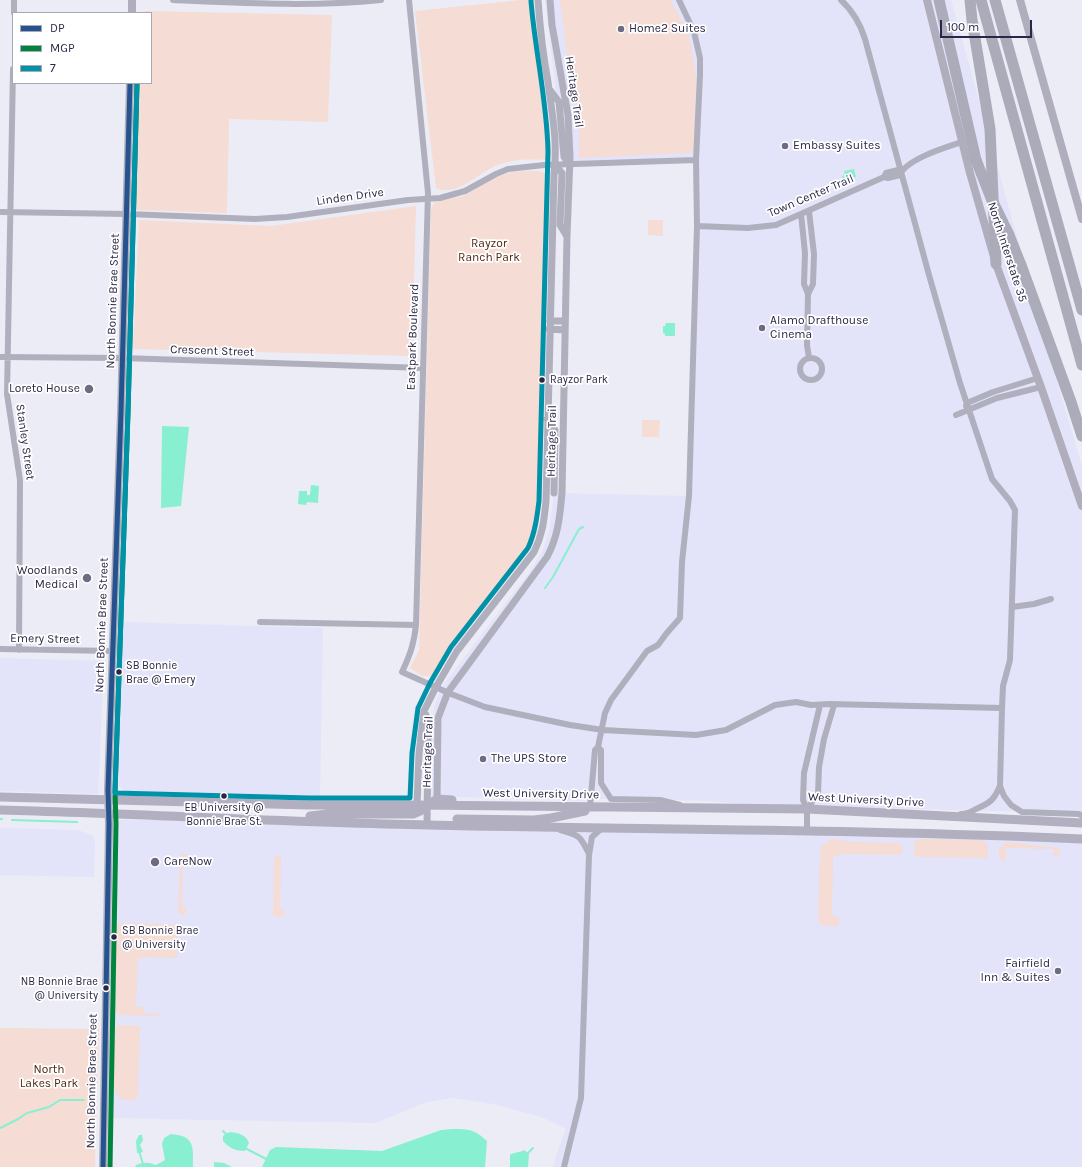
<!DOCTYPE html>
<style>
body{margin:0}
#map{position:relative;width:1082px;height:1167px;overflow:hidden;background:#ececf6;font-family:Karla,sans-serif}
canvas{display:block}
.legend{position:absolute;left:12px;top:12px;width:140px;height:72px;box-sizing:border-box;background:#fff;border:1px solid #aaa8b5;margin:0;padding:5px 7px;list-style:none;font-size:12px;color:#2a2645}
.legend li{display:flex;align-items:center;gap:8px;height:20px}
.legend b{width:20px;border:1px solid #aaa8b5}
.scale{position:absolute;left:940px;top:20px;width:92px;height:18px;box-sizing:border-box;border:2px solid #2a2645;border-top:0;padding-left:5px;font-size:12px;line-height:14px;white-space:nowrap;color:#2a2645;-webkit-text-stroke:3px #fff;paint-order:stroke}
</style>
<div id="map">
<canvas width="1082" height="1167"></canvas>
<ul class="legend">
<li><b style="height:5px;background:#24538f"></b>DP</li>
<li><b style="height:5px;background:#00853e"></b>MGP</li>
<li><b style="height:5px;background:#0092a9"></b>7</li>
</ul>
<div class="scale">100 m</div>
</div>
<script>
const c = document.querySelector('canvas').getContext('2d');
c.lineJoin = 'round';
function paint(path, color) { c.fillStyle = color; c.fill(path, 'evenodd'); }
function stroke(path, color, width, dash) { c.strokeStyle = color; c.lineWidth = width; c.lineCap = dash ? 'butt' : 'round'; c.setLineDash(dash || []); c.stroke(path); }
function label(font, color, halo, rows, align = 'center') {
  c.font = font + ' Karla,sans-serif'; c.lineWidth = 3.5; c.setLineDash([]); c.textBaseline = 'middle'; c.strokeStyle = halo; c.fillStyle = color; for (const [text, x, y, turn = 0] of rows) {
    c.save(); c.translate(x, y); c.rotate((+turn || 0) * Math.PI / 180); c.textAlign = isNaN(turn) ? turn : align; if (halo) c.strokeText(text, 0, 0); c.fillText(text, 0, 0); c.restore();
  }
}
paint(new Path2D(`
 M545,0H951L1060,391L1082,466V813L749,805L712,801L616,798L576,801L533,798L430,797L431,721L435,703L444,684L531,570L542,552L549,532L554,493L689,496L697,160L563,162L553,66Z
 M122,622L323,628L320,797L126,792L119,786Z
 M0,658L104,661L98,794L0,791Z
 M270,819L1082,839V1167H554L555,1158L566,1129L544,1118L494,1104L453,1098L427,1102L375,1123L104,1118L119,820Z
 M0,828L77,830L87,833L93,836L95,842L94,877L0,875Z`), '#e3e3fa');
paint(new Path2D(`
 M522,0H530L552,154L545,160C525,159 514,159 495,166C477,174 457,197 436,188L415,11Z
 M560,0H671L689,36L696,74L694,147L691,153L579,158V120L567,55Z
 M144,11L332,15L328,122L229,119L227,213L135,210L139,83H151V13H142Z
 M523,171C532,171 546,169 550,179L540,511L536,534L528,552L432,676H422L410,668L419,650L431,209L435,202L463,196L491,180L502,175L511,172Z
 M416,206L412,356L133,349L139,220L271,226Z
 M648,220H663V236L648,235Z
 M642,420H660L659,437H642Z
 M832,839L854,842L898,843L902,845L903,851L900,855L842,854L833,856L832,915L839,916V925L836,926H823L818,920L820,850L822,845Z
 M920,839L981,840L986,842L988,848V858L916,857L914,854L915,841Z
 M1006,842L1059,848L1060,855L1059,857L1053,856L1054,849L1006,848V860H999V847H1003Z
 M182,853H186L188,855V856L183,857L182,907H186V913L183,915L178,913L180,859Z
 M277,856H281L280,910L284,909V916L279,917L273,916V914L274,859Z
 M123,923L178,925L177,958L143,957V959H138L136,1007H144V1013H158L159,1015L157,1016L120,1015L116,1012L113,1008L114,927Z
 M121,1025L140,1026L138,1097L132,1101L120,1099L116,1093L115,1089H111L113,1033L116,1027Z
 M0,1028L99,1029L95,1167H0Z`), '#f5dcd4');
paint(new Path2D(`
 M854,169L856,177L843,181L842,176L845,175L844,171Z
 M666,323H675V336H665V334L663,333V326H665Z
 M162,426L189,427L181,506L161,508Z
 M311,485L319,486L318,503L307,502L306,505L298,504L299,491H307V495H310Z
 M452,1129C469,1129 474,1129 487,1141L485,1167H262L270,1150L276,1147L382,1151L441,1130Z
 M231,1132C239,1133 246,1135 249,1143L245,1151C236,1151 229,1148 223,1141V1136L227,1133Z
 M171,1134C195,1136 193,1146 193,1167H135L136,1165C144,1162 148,1162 156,1165L165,1160L162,1144L164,1138Z
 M139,1135H142L143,1140L140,1145L143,1152L137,1153L136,1141Z
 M524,1150L529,1154L528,1167H510V1155C514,1152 519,1153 524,1150Z
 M214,1162L224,1163L232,1167H214Z`), '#88efd0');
stroke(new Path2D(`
 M545,588L553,577L579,529L583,527
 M0,819H2
 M12,820L77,822
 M0,1128L18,1119L27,1113L49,1107L60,1100H84
 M223,1131L227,1135
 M245,1148L268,1160
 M139,1151L144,1167
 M527,1154L533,1148`), '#88efd0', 2);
stroke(new Path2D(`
 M173,0C242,3 312,7 381,0
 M409,0L428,193L416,625C414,644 410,655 402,672L451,694L485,707L570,725L603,730L696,735L726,730L775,705L796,702L811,705L829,704L1002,708L1000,786C994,800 990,803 976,809C971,812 966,814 961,814
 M841,0C853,11 860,23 865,39L929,275L960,383L992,479L1010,501L1015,510L1010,660L1003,686L1002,708
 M14,13V0
 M13,69L7,394L20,480L19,650
 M884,177L886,173L898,170L901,171
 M0,212L127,214L255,219L287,217L408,200L440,198L465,191L496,174L508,169L544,165L696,160
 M801,214L805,253L804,284L808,294L807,345L809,358
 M697,226L748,228L776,225L884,177L888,178L900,175C906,159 947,147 962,142
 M808,294L813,284L814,254L809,211
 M0,357L123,358L423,368
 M800 369a11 11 0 1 1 22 0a11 11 0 1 1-22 0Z
 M966,406L967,403L993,392L1038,378
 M956,415L997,398L1041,387
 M1012,607L1034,604L1051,599
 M260,622L416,625
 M0,649L113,651
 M598,747L601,750V783L611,799L660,800L680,805
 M1000,786L1004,796L1011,805L1022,812L1079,814L1082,816
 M590,807L595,750L598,747L605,713L611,700L647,651L658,645L666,634L680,618L682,562L689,496L697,226L696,160L700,75V58L694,32L679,0
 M807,809L818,794L819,767L824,739L834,705
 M560,830C580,836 580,835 589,854
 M807,831V809L803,800L804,773L820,705
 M564,1167L581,1098L589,855L592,837L602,828`), '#b0afbd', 6);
stroke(new Path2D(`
 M550,90L559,102L564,157L570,165
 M555,165L562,173L560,225L566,235
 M550,321H565
 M549,329L565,330
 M547,419L555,430L554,493
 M426,715L428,733L427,825
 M437,799L438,718L448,692L547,557C558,537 560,516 562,493L567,236L570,157L568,115L552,25L550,0
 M417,805L419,754L424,711L436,687L457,651L534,552C543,534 544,520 546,501L554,174C558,142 552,114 548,82C543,55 540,28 538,0`), '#b0afbd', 7);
stroke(new Path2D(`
 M927,0L970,173L996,264L1041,387L1082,506
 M1020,0L1082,219
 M132,13V0
 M103,1167L109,824L108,790L121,412L130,83`), '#b0aebd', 8);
stroke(new Path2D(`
 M0,797L309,805H417L807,809L1082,823
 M0,810C143,814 286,822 429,825C647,830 865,829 1082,839
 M310,816L328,814H413L420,811L437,799L452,800
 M457,819L534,820L551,818L585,811`), '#b2b0c0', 9);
stroke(new Path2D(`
 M939,0L976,160
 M970,0L972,20L990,129L996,264
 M981,0L1082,365
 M995,0L1082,310
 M1021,265L1071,402L1082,436`), '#acabba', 11);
stroke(new Path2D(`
 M976,160L991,198L1009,235L1021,265`), '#acabba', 11);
stroke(new Path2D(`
 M103,1167L109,824L108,790L121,412L130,83`), '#24538f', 5);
stroke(new Path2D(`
 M110,1167L116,824L115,790L128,412L137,83`), '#00853e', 5);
stroke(new Path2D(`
 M137,83L128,412L115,793L309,798H410L412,753L418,708L430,683L451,647L528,548C535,533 537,517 539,501L548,151C547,100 535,51 531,1`), '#0092a9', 5);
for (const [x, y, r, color] of [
 [621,29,4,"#6e6b83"],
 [785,146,4,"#6e6b83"],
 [762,328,4,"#6e6b83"],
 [542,380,3.5,"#2a2645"],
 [89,389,5,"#6e6b83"],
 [87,578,5,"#6e6b83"],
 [119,672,3.5,"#2a2645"],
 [483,759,4,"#6e6b83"],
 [224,796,3.5,"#2a2645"],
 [155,862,5,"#6e6b83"],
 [114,937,3.5,"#2a2645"],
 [1058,971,4,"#6e6b83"],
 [106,988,3.5,"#2a2645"]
]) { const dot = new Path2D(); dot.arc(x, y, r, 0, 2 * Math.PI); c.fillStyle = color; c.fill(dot); stroke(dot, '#fff', 1.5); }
label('11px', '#2a2645', '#fff', [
 ["Rayzor Park",550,380],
 ["SB Bonnie",126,666],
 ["Brae @ Emery",126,680],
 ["EB University @",224,808,"center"],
 ["Bonnie Brae St.",224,822,"center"],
 ["SB Bonnie Brae",122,931],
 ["@ University",122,945],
 ["NB Bonnie Brae",98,982,"right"],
 ["@ University",98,996,"right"]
], 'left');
label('12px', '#2a2645', '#fff', [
 ["Home2 Suites",629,29],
 ["Embassy Suites",793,146],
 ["Alamo Drafthouse",770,321],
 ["Cinema",770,335],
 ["Loreto House",80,389,"right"],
 ["Woodlands",78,571,"right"],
 ["Medical",78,585,"right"],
 ["The UPS Store",491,759],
 ["CareNow",164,862],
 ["Fairfield",1050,964,"right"],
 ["Inn & Suites",1050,978,"right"]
], 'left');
label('12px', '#2a2645', '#fff', [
 ["Heritage Trail",574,92,82],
 ["Town Center Trail",811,196,-23],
 ["Linden Drive",350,197,-8],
 ["North Interstate 35",1007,252,72],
 ["North Bonnie Brae Street",113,301,-88],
 ["Eastpark Boulevard",413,337,-88],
 ["Crescent Street",212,351,2],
 ["Heritage Trail",552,441,-89],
 ["Stanley Street",25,442,82],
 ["North Bonnie Brae Street",102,625,-88],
 ["Emery Street",45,639,1],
 ["Heritage Trail",428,752,-88],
 ["West University Drive",541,794,1],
 ["West University Drive",866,800,3],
 ["North Bonnie Brae Street",92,1081,-89]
]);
label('12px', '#502711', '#fff', [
 ["Rayzor",489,244],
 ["Ranch Park",489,258],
 ["North",49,1070],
 ["Lakes Park",49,1084]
]);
</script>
